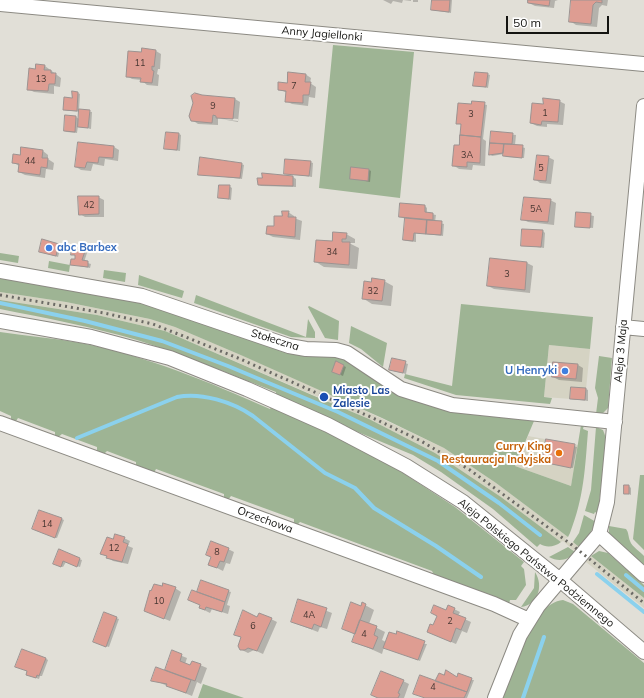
<!DOCTYPE html>
<meta charset="utf-8">
<style>
body{margin:0}
#map{position:relative;width:644px;height:698px;overflow:hidden;background:#e1dfd7;font-family:Mulish,sans-serif}
canvas{display:block}
.scale{position:absolute;left:506px;top:16px;width:103px;height:18px;box-sizing:border-box;border:2px solid #141411;border-top:0;padding-left:5px;font-size:12px;line-height:14px;white-space:nowrap;color:#141411;-webkit-text-stroke:3px #fff;paint-order:stroke}
</style>
<div id="map">
<canvas width="644" height="698"></canvas>
<div class="scale">50 m</div>
</div>
<script>
const c = document.querySelector('canvas').getContext('2d');
c.lineJoin = 'round';
function paint(path, color) { c.fillStyle = color; c.fill(path, 'evenodd'); }
function stroke(path, color, width, dash) { c.strokeStyle = color; c.lineWidth = width; c.lineCap = dash ? 'butt' : 'round'; c.setLineDash(dash || []); c.stroke(path); }
function label(font, color, halo, rows, align = 'center') {
  c.font = font + ' Mulish,sans-serif'; c.lineWidth = 4; c.setLineDash([]); c.textBaseline = 'middle'; c.strokeStyle = halo; c.fillStyle = color; for (const [text, x, y, turn = 0] of rows) {
    c.save(); c.translate(x, y); c.rotate((+turn || 0) * Math.PI / 180); c.textAlign = isNaN(turn) ? turn : align; if (halo) c.strokeText(text, 0, 0); c.fillText(text, 0, 0); c.restore();
  }
}
paint(new Path2D(`
 M0,292L66,302L150,319L175,327L300,380L444,448L496,483L568,537L565,539L571,544L573,542L579,547L575,552L563,541L561,542L501,497L435,453L369,419L165,331L97,315L0,300Z
 M549,345L590,349L585,400L544,397Z
 M528,436L578,445L571,486L515,466Z
 M591,556L644,598V608L586,562Z`), '#d5d3c3');
paint(new Path2D(`
 M333,45L414,52L400,198L319,188Z
 M0,253L19,256L18,263L0,260Z
 M49,261L70,265L69,272L48,268Z
 M104,270L126,273L125,282L103,278Z
 M139,275L184,291L182,298L138,285Z
 M0,277L142,302L347,359L386,388L402,395L454,412L534,421L515,466L571,486L581,425H584L583,429L588,431C585,469 584,497 570,533L568,537L496,483L444,448L382,418L243,356L175,327L150,319L66,302L0,292Z
 M196,295L306,337L308,319L315,332V338L291,337L194,303Z
 M0,300L97,315L165,331L312,395L369,419L435,453L501,497L561,542C555,547 546,548 540,544L537,547L493,509L441,472L413,455L353,430L276,394V392C230,374 184,355 137,340C92,327 46,318 0,309Z
 M461,304L593,317L590,349L549,345L544,397L552,398L550,404L456,395L404,378L405,374L452,386Z
 M309,306L339,321L338,340L325,338L308,307Z
 M351,326L387,343L383,367L361,349L349,343Z
 M0,332C27,336 54,338 81,343C147,356 209,382 270,409L271,407L333,435L400,471L455,507L524,562L521,566L524,569L526,585L516,600H510L509,604L435,577L432,571L300,522L297,525L294,524V519L231,496L228,500L224,498V494L156,469L154,473L136,466V462L107,451L104,454L97,451V447L62,434L57,438L55,436V432L18,418L16,421L11,420V416L0,411Z
 M599,356L612,358L608,408L603,413L596,414L598,398L595,388Z
 M596,427L603,430L606,438L598,514L595,512L594,514L585,511L591,490Z
 M640,475H644V550L633,539Z
 M584,515L596,522L589,535L579,547L573,542L579,533Z
 M609,526L626,529C629,533 628,536 630,541C632,547 640,551 644,556V568L609,534Z
 M568,547L575,552C568,561 558,562 549,557Z
 M599,551L608,553L644,585V598L591,556Z
 M535,572C544,586 538,605 521,607L534,588Z
 M563,600L573,604L644,663V698H502C511,672 531,603 563,600Z
 M203,684L244,698H198Z`), '#9eb494');
paint(new Path2D(`
 M383,0H411V1L403,0L402,3L393,1L391,4Z
 M413,0H418V2H413Z
 M433,0H452L451,13L432,10Z
 M529,0H558L555,1L554,8L535,6L529,3Z
 M572,0H608L607,6L602,5L599,8L597,27L576,25L570,21Z
 M156,51L161,54L160,69H158L157,74L159,75L158,86L147,85L141,80L132,79L127,76L142,53Z
 M45,66L61,78L60,87L54,86V94L34,92L28,89L36,70Z
 M305,74L311,78L310,83L316,87L315,98L309,97L308,106L292,104L286,101L287,93L279,89Z
 M487,74L490,75L488,88L474,85Z
 M78,93L80,94L79,110L92,112L91,129L78,126L77,133L67,132L65,131L76,117L79,119L80,112L64,110Z
 M192,96L235,99L240,102L238,122L221,119L238,121V119L215,117L218,118V125L198,124L192,120L194,103Z
 M559,101L565,104L563,125L547,124V127L537,126L531,123L544,105Z
 M473,102L487,105L483,139L486,141L485,166L473,165L472,170L459,169L453,165L460,147L462,125L457,123L472,105Z
 M492,132L516,135L515,145L525,148L524,158L506,157L504,154L492,156L490,154Z
 M179,134L181,135L180,151L166,149Z
 M114,147L119,150L118,161L105,159L104,166L93,164L91,171L81,170L76,167Z
 M43,151L48,155V159L54,163L53,170L46,169L45,178L25,175L19,172V166L13,162Z
 M548,157L554,160L551,184L540,183L535,179Z
 M310,162L313,163L312,177L285,173Z
 M241,164L244,165L242,179L199,174Z
 M369,170L371,171L370,182L351,178Z
 M263,174L293,177L296,179V187L261,186L259,185L263,179Z
 M229,186L232,188L231,200L219,197Z
 M98,197L104,200V217H85L80,214Z
 M550,200L556,203L554,225L528,222L522,219Z
 M425,206L427,208V213L436,215L435,222L444,224L443,236L416,233V242L407,241L404,240L406,219L400,217Z
 M288,212L294,216V218L302,221L300,240L273,237L267,234Z
 M577,213L594,216L593,228L576,226Z
 M543,231L545,233L544,248L522,245Z
 M346,234L355,239V243H349L359,248L357,269L324,267L316,262L332,242Z
 M59,245L61,246L58,257L40,252Z
 M84,252L87,253L84,262L91,264L90,268L74,265L76,256L72,254Z
 M491,259L527,263L533,266L530,293L494,289L488,286Z
 M384,281L393,286L391,306L372,304L364,299L372,283Z
 M393,359L408,364L406,374L393,371Z
 M337,363L346,367L343,376L336,373Z
 M578,365L583,368L582,382L559,380L553,377Z
 M586,389L588,390V401L571,399Z
 M547,440L577,447L573,468L543,462Z
 M629,486L631,488V495L625,493Z
 M62,519L64,520L57,538L35,530Z
 M124,538L130,541L128,546L133,548L128,564L113,561L101,553L114,540Z
 M228,549L234,552L230,564L226,563L223,571L209,564L212,558L207,555Z
 M59,550L82,560L80,567L66,562L63,567L56,565Z
 M175,588L181,592L170,621L145,611Z
 M228,591L231,592L227,605L230,606L228,614L212,609L210,613L200,608L201,605L197,594Z
 M299,600L332,613L327,629L320,627L318,632L292,622Z
 M365,605L374,610L369,624L385,632L382,640L386,642L427,644L420,661L384,647L382,654L353,641L356,635L343,628L361,607Z
 M454,609L460,612L458,616L471,622L467,633L462,631L456,644L428,632L447,611Z
 M105,614L119,619L109,647L97,643Z
 M258,618L271,619L277,622L263,654L254,650L248,653L242,650V638L235,634Z
 M172,652L187,658L185,664L191,667L193,662L207,668L201,684L197,682L192,696L153,680L165,671Z
 M45,658L48,660L42,676H40L39,679L30,676Z
 M447,671L457,678L474,680L467,698H426L436,682L445,676Z
 M403,681L409,684L404,698H378Z`), '#0003');
stroke(new Path2D(`
 M0,303L85,321L162,341L228,366L338,412L438,461L499,503L540,535
 M77,438L177,397C201,392 233,402 253,416L325,473L355,488L374,508L436,546L481,577
 M597,574L644,612
 M626,575L644,590
 M523,698L544,637`), '#8bd1ed', 4);
const building = new Path2D(`
 M432,0H450L449,12L431,10Z
 M528,0H550L549,6L528,3Z
 M571,0H602V3L596,2L593,5L591,24L569,22Z
 M142,48L156,50L154,67L152,66V70L154,71L152,83L140,82L141,78L126,77L128,51L141,52Z
 M36,64L45,65L44,70H51V73H56L55,84H49L48,91L27,90L29,68L35,69Z
 M288,72L306,74L305,82H311L309,95H303V103L285,102L286,91L278,90V82L287,83Z
 M475,72L488,73L486,87L473,86Z
 M72,91L78,92L77,111L63,110L64,97L72,98Z
 M195,93L202,95L235,98L233,119L216,118V116L213,115L212,123L191,121L189,116L193,103L191,96Z
 M543,98L560,100L558,122L542,121L541,125L530,123L532,103L543,104Z
 M472,101L485,102L481,137L460,135L461,124H456L458,103L471,104Z
 M79,109L90,110L88,128L78,127Z
 M65,115L76,116L75,132L64,131Z
 M491,131L513,133L512,144L490,143Z
 M166,132L179,133L177,150L164,149Z
 M460,135L481,137L480,163L467,162V167L452,166L454,145H459Z
 M78,142L114,146L113,158L99,157L98,163L87,162L85,168L75,167Z
 M490,143L504,144L503,153L489,155Z
 M504,144L523,145L522,158L503,156Z
 M21,147L43,150L42,158H48L47,168L41,167L40,175L18,172L19,164L12,163L13,154L20,155Z
 M537,155L549,156L546,181L534,180Z
 M200,157L242,163L240,178L198,175Z
 M285,159L311,161L309,176L284,174Z
 M351,167L369,169L368,181L350,179Z
 M262,173L293,176V186L258,185L257,178H262Z
 M219,185H230L229,199L218,198Z
 M78,196H99V214L79,215Z
 M524,197L551,199L548,222L521,220Z
 M400,203L425,205V212L433,213V220L399,217Z
 M282,211H289L288,217H296L295,237L266,234L267,226H274V216H282Z
 M576,212L591,213L590,228L575,227Z
 M405,218L427,220L426,234L414,233L413,241L403,240Z
 M427,220L442,221L441,235L426,234Z
 M522,229L543,230L541,247L521,246Z
 M333,232L347,233L346,239H342V242H350L349,265L314,262L316,240L332,241Z
 M42,239L59,244L56,256L39,252Z
 M72,249L85,251L82,260L88,261V267L70,265L71,259H75V255H71Z
 M490,258L527,262L525,290L487,286Z
 M372,278L385,280L382,301L362,299L364,281L371,282Z
 M392,358L406,361L403,373L389,370Z
 M336,361L344,365L340,375L332,372Z
 M553,362L578,364L576,379L552,377Z
 M571,387L586,388L585,400L570,399Z
 M546,439L575,444L571,468L542,462Z
 M624,485H629V494H624Z
 M39,510L62,518L55,538L32,529Z
 M115,534L125,537L123,542L128,544L122,562L106,558L107,556L100,554L107,537L113,539Z
 M211,541L229,548L224,562L220,561L217,568L208,565L211,557L206,555Z
 M59,549L80,558L77,567L63,561L61,567L53,564Z
 M201,580L229,590L225,602L197,592Z
 M163,583L176,587L164,619L144,611L150,590L151,591L154,584L162,586Z
 M192,590L225,602L222,612L206,607L205,610L199,608L200,605L188,600Z
 M298,599L327,608L321,627L314,624L312,629L291,622Z
 M351,602L361,606L362,602L366,604L355,634L342,629Z
 M434,605L446,610L448,605L455,608L453,613L466,618L461,630L456,628L451,642L427,632L430,624L433,625L437,616L431,613Z
 M243,610L257,617L259,613L272,618L257,651L248,648L245,650H240L238,646L241,637L234,635Z
 M104,612L117,617L106,647L93,642Z
 M360,620L377,626L374,635L378,637L373,649L352,642Z
 M397,631L425,641L418,660L383,648L389,632L396,634Z
 M22,649L46,658L39,676L37,675L36,678L26,675L27,671L15,667Z
 M172,650L182,654L180,661L190,665L192,661L201,664L195,681L165,670Z
 M156,667L191,680L186,693L166,686L167,684L151,681Z
 M446,670L457,677L458,673L472,678L467,692L435,681L439,673L444,675Z
 M381,671L404,680L398,693L400,694L398,698H378L371,695Z
 M420,675L467,692L464,698H425L413,694Z`);
paint(building, '#de9d92');
stroke(building, '#9c9391', 1);
const minor = new Path2D(`
 M0,4L644,64
 M0,271L142,296L289,346L306,349L336,350L347,353L401,389L452,405L615,422
 M0,321L91,337L170,358L247,389L328,425L406,466L463,502L560,580L644,652
 M623,327L644,329
 M0,423L494,604L529,620
 M599,534L644,575
 M495,698L520,635L538,606L599,534L607,502L644,106`);
stroke(minor, '#8c8a83', 16);
stroke(minor, '#fff', 14);
stroke(new Path2D(`
 M0,295L104,313L153,324L238,358L373,418L421,441L470,470L572,545L644,603`), '#6b6a65', 3, [2, 4]);
for (const [x, y, r, color] of [
 [49,248,4,"#3f7fe0"],
 [565,371,4,"#3f7fe0"],
 [324,397,5,"#1a4fb4"],
 [559,453,4,"#e8710a"]
]) { const dot = new Path2D(); dot.arc(x, y, r, 0, 2 * Math.PI); c.fillStyle = color; c.fill(dot); stroke(dot, '#fff', 1.5); }
label('9px', '#463631', null, [
 ["11",140,63],
 ["13",41,79],
 ["7",294,86],
 ["9",213,106],
 ["1",545,113],
 ["3",471,114],
 ["3A",467,155],
 ["44",30,161],
 ["5",541,168],
 ["42",89,205],
 ["5A",536,209],
 ["34",332,252],
 ["3",507,274],
 ["32",373,291],
 ["14",47,524],
 ["12",114,548],
 ["8",217,552],
 ["10",159,601],
 ["4A",309,615],
 ["2",450,621],
 ["6",253,626],
 ["4",364,634],
 ["4",433,687]
]);
label('11px', '#141411', '#fff', [
 ["Anny Jagiellonki",322,34,5],
 ["Stołeczna",275,340,17],
 ["Aleja 3 Maja",621,351,-85],
 ["Orzechowa",265,520,20],
 ["Aleja Polskiego Państwa Podziemnego",536,563,39]
]);
label('bold 11px', '#366cbe', '#fff', [
 ["abc Barbex",57,248],
 ["U Henryki",557,371,"right"]
], 'left');
label('bold 11px', '#164399', '#fff', [
 ["Miasto Las",333,391],
 ["Zalesie",333,404]
], 'left');
label('bold 11px', '#c56008', '#fff', [
 ["Curry King",551,447],
 ["Restauracja Indyjska",551,460]
], 'right');
</script>
